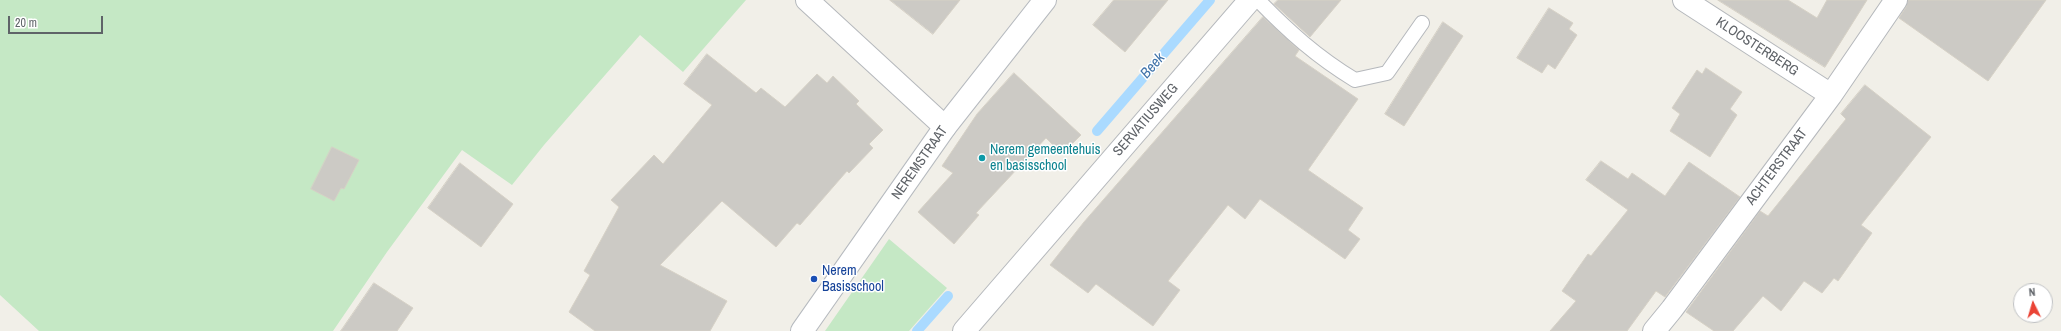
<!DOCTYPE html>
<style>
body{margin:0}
#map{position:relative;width:2061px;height:331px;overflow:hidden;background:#f1efe8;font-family:"Archivo Narrow",sans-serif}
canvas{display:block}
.north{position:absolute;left:2013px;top:283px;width:40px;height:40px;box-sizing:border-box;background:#fff;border:1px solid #bfc1c3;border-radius:50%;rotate:355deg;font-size:11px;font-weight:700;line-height:16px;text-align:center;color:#5f6368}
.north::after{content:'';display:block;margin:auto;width:14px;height:18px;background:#ea4335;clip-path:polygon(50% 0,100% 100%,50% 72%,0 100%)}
.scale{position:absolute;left:8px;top:16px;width:95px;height:18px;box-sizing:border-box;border:2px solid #5f6368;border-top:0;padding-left:5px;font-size:12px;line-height:14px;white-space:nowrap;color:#5f6368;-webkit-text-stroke:3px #fff;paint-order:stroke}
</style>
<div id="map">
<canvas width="2061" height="331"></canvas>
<div class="north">N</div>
<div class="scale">20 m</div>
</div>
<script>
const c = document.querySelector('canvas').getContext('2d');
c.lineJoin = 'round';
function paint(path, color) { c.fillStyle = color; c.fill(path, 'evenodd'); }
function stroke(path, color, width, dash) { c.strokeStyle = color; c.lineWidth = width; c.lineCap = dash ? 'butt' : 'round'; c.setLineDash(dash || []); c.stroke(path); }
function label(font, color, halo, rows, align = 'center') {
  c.font = font + ' "Archivo Narrow",sans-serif'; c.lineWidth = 3; c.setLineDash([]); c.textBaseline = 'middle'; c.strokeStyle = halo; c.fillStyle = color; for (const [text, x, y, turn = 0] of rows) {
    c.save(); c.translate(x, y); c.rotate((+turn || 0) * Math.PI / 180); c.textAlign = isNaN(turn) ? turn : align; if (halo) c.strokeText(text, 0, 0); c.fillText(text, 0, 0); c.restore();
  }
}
paint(new Path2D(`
 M0,0H746L683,72L640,35L544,145L512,185L462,150L387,252L333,331H39L0,295Z
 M889,239L947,288L909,331H825Z`), '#c5e8c5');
stroke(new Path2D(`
 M1097,131L1210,0
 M917,331L948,296`), '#aadaff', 10);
const building = new Path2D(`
 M890,0H960L933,34Z
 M1114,0H1168L1125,52L1093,25Z
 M1278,0H1341L1310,37L1274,4Z
 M1718,0H1788L1817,18L1827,0H1867L1825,67Z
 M1908,0H2046L1988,81L1899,18L1906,7Z
 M1549,8L1573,23L1569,29L1577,35L1555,69L1548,64L1542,73L1517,58Z
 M1263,17L1299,50L1295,56L1358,99L1308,170L1363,208L1348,230L1360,239L1345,259L1260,199L1245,219L1228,205L1168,281L1180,290L1153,326L1096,284L1088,293L1050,265L1084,222Z
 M1443,22L1463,36L1404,126L1385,114Z
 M707,54L756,93L761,88L785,107L817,74L827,83L833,76L859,101L856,104L883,130L869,144L873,148L849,173L847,171L800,225L797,223L776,247L722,201L660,265L727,301L710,331H595L569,312L590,275L584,271L619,207L611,200L654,155L663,164L712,105L684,84Z
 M1706,68L1742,92L1730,109L1737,115L1710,157L1670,131L1680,114L1672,108L1697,70L1702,74Z
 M1014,73L1081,135L1062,154L1046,138L976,213L979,215L954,244L918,212L953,173L942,166L977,114Z
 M1865,85L1931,137L1861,225L1872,233L1838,281L1834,278L1822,293L1804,281L1781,311L1763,296L1733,331H1714L1686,312L1760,211L1768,216L1846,119L1841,114Z
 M332,147L359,160L344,189L341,188L334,201L311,189Z
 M1601,161L1628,179L1632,173L1665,196L1689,162L1740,197L1665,297L1656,291L1627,331H1550L1576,301L1562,291L1588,254L1591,256L1628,210L1586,180Z
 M460,163L513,204L481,247L428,208Z
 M374,283L413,308L397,331H341Z`);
paint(building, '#cccac5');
stroke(building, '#d6d1c6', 1);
const lane = new Path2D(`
 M1258,0C1288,31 1317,57 1355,80L1387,73L1422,23`);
const street = new Path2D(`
 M807,0L945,127
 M1684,0L1831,95
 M964,331L1250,0
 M1654,331L1672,309L1831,95L1896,0`);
const secondary = new Path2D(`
 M802,331L945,127L1045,0`);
stroke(lane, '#b5b8bc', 16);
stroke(street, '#b5b8bc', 24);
stroke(secondary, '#b6babf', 24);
stroke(lane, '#fff', 14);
stroke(street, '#fff', 22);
stroke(secondary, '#fff', 22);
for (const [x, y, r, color] of [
 [982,158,4,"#0f9aa8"],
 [814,279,4,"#1a4fb4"]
]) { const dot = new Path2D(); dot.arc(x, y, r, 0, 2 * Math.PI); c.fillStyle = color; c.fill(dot); stroke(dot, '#fff', 1.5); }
label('14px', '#5f6368', '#fff', [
 ["KLOOSTERBERG",1757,47,33],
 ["SERVATIUSWEG",1146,120,-49],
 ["NEREMSTRAAT",920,163,-55],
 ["ACHTERSTRAAT",1777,167,-53]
]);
label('14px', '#0d838f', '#fff', [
 ["Nerem gemeentehuis",990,150],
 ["en basisschool",990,166]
], 'left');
label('14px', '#164399', '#fff', [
 ["Nerem",822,271],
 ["Basisschool",822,287]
], 'left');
label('italic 15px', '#4174aa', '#fff', [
 ["Beek",1153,66,-49]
]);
</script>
